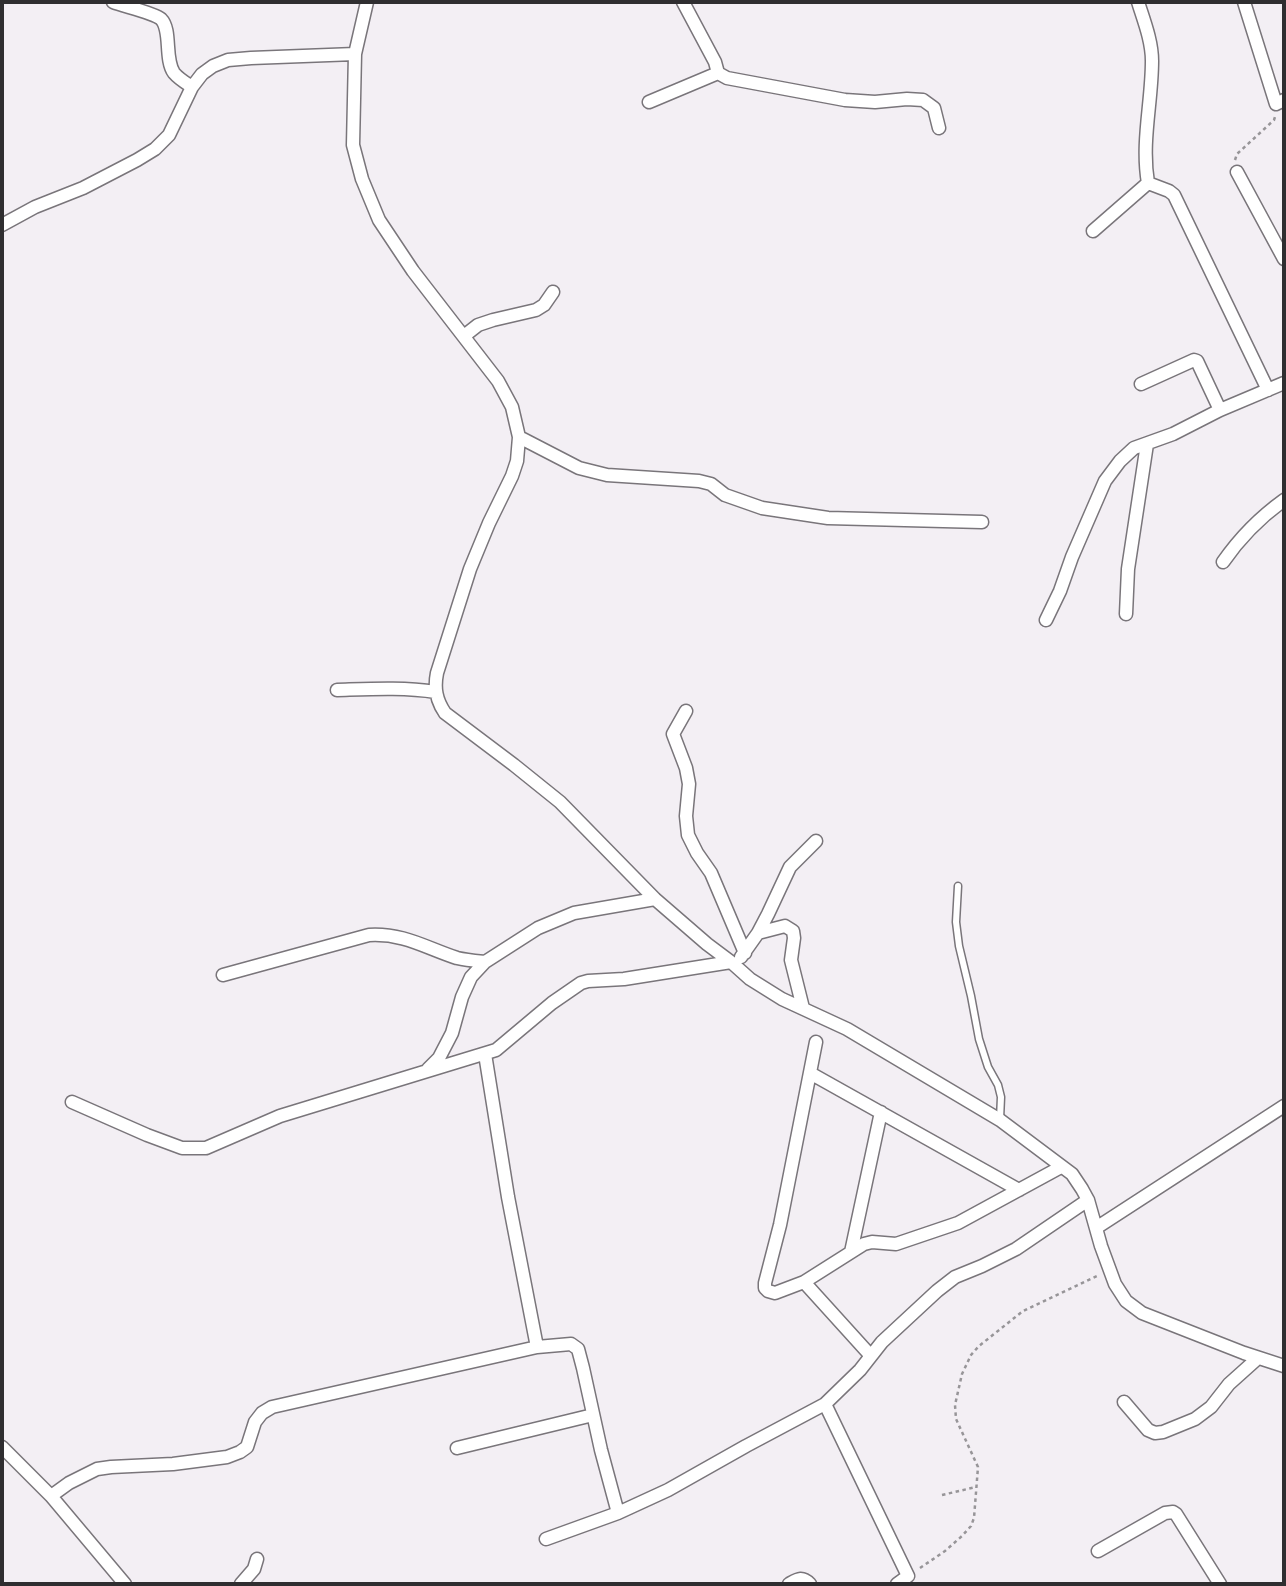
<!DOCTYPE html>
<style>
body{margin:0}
#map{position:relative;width:1286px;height:1586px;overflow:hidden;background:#f3eff4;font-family:"Zilla Slab",serif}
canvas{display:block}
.frame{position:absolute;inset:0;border:4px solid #2f2e30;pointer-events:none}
</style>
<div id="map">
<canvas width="1286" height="1586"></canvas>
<div class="frame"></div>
</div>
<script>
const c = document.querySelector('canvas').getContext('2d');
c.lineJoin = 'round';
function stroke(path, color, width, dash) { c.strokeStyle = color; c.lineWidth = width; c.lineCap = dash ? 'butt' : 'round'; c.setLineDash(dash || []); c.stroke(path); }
const service = new Path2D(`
 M958,886L956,922L959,946L971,996L979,1039L988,1067L998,1085L1001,1097L1000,1119`);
const minor = new Path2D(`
 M113,2C123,6 154,13 161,19C172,30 164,59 174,73C179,79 186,83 192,87
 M367,2L355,54L353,145L362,179L379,220L413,271L498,381L512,407L519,437L517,461L512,476L489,523L470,569L437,673C434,688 436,700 445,713L514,765L560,802L655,899L707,944L731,962L750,979L782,999L847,1029L1000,1120L1072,1174L1082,1189L1088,1200L1101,1246L1115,1284L1126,1301L1142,1313L1244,1353L1284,1366
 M1138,2C1144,21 1152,41 1152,61C1152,102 1141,142 1148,183L1169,191L1174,195L1268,390
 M1244,2L1276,104L1284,100
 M718,73L727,78L845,100L875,102L907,99L923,100L934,108L939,128
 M649,102L718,73L715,62L683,2
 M1237,172L1284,259
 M2,225L35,207L83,188L137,160L155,149L169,135L192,87L202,74L213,66L228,60L251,58L355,54
 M1093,231L1148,183
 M464,336L478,325L493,320L536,310L544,305L553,292
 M1141,384L1194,360L1197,361L1220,410
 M519,437L579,468L607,475L699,481L711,484L725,495L762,508L828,518L982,522
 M1223,562C1241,536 1259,518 1284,500
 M1126,614L1128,569L1147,444
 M1046,620L1060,591L1072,557L1105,481L1120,461L1134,448L1173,434L1220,410L1284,383
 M337,690C370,689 403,687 436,692
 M686,711L673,734L686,768L689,784L686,816L688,835L697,853L711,873L745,953
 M758,933L785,926L793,931L794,938L791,960L803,1008
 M741,957L758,933L768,914L790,867L816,841
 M223,975L369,935C404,933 426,948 457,958C466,960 476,961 485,962
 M816,1042L780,1225L765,1283V1288L768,1291L775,1293L804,1282L864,1244L872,1242L896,1244L958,1223L1061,1167
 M485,1054L508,1197L537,1347
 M428,1069L439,1058L452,1033L462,997L471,977L485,962L538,928L574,913L655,899
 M810,1073L1019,1190
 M72,1102L147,1135L182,1148H206L280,1116L496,1050L552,1003L581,983L588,981L624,979L731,962
 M1096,1228L1284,1106
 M851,1252L881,1112
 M804,1282L871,1356
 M1124,1402L1148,1430L1155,1433L1163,1432L1195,1419L1211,1407L1229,1384L1258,1358
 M825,1404L908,1576L897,1584
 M2,1447L51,1496L125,1584
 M457,1448L593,1415
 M51,1496L69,1483L97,1469L111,1467L173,1464L227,1457L240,1452L247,1447L255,1422L262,1413L272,1407L537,1347L571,1344L578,1349L583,1368L601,1450L618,1513
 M546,1539L618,1513L668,1490L746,1446L825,1404L860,1370L882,1342L937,1291L955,1277L982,1266L1016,1249L1088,1200
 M1098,1551L1165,1513L1173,1512L1176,1514L1220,1584
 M241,1584L254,1569L257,1559
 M789,1584C798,1579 802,1576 810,1584`);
stroke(service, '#79757a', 9);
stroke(minor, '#79757a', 15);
stroke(new Path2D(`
 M1235,160L1237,154L1274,120L1275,117
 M942,1495L976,1487
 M920,1568L945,1551L962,1536L971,1526L974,1518L978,1467L956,1419L955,1405L962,1374L971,1355L979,1346L1023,1311L1097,1276`), '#979598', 2.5, [3.5, 3.5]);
stroke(service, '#fff', 6);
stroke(minor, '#fff', 12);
</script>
